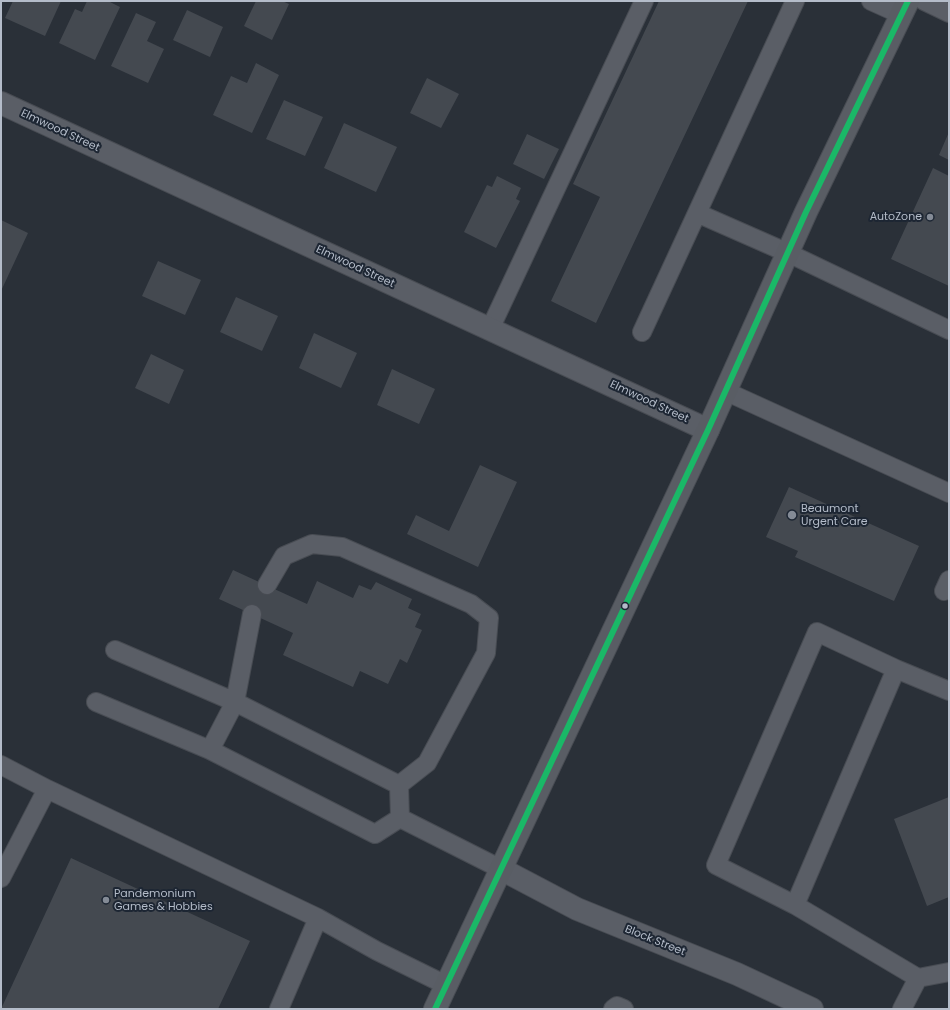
<!DOCTYPE html>
<style>
body{margin:0}
#map{position:relative;width:950px;height:1010px;overflow:hidden;background:#2a3038;font-family:Poppins,sans-serif}
canvas{display:block}
.frame{position:absolute;inset:0;border:2px solid #b4bcc9;pointer-events:none}
</style>
<div id="map">
<canvas width="950" height="1010"></canvas>
<div class="frame"></div>
</div>
<script>
const c = document.querySelector('canvas').getContext('2d');
c.lineJoin = 'round';
function paint(path, color) { c.fillStyle = color; c.fill(path, 'evenodd'); }
function stroke(path, color, width, dash) { c.strokeStyle = color; c.lineWidth = width; c.lineCap = dash ? 'butt' : 'round'; c.setLineDash(dash || []); c.stroke(path); }
function label(font, color, halo, rows, align = 'center') {
  c.font = font + ' Poppins,sans-serif'; c.lineWidth = 4; c.setLineDash([]); c.textBaseline = 'middle'; c.strokeStyle = halo; c.fillStyle = color; for (const [text, x, y, turn = 0] of rows) {
    c.save(); c.translate(x, y); c.rotate((+turn || 0) * Math.PI / 180); c.textAlign = isNaN(turn) ? turn : align; if (halo) c.strokeText(text, 0, 0); c.fillText(text, 0, 0); c.restore();
  }
}
paint(new Path2D(`
 M13,1H61L45,36L5,18Z
 M87,1H108L120,7L95,60L59,43L75,9L82,12Z
 M256,1H282L289,4L272,40L244,26Z
 M659,1H748L596,323L551,301L600,197L573,184Z
 M187,10L223,27L210,57L173,40Z
 M136,13L156,22L147,41L164,49L148,83L111,66Z
 M256,63L279,75L252,133L213,115L231,76L247,83Z
 M427,78L459,94L441,128L410,113Z
 M284,100L323,117L305,156L266,139Z
 M344,123L397,147L376,192L324,168Z
 M949,132V160L939,155Z
 M527,134L559,149L544,179L513,164Z
 M933,168L949,176V286L891,259Z
 M497,176L521,188L516,199L520,201L496,248L464,232L487,185L492,187Z
 M1,220L28,233L1,291Z
 M158,261L201,280L185,315L142,296Z
 M236,297L278,316L262,351L220,332Z
 M314,333L357,353L341,388L299,368Z
 M151,354L184,370L169,404L135,388Z
 M392,369L435,389L419,424L377,405Z
 M480,465L517,482L478,567L407,534L416,515L449,531Z
 M789,487L919,546L894,601L795,557L798,551L766,537Z
 M233,570L307,604L317,581L353,598L359,585L371,590L376,582L412,599L408,608L421,614L415,627L422,630L407,663L400,659L388,684L360,671L353,687L283,655L293,633L219,599Z
 M949,797V897L927,906L894,819Z
 M71,858L250,941L218,1009H1Z`), '#444950');
const lane = new Path2D(`
 M871,1L902,15
 M924,1L949,13
 M697,213L788,253L949,330
 M490,329L644,1
 M642,332L795,1
 M725,391L949,493
 M267,585L284,556L312,544L342,547L471,604L489,618L486,653L427,763L399,785
 M944,591L949,580
 M115,650L235,702L399,785
 M896,669L949,691
 M96,702L210,750L375,834L400,818
 M210,750L235,702L252,614
 M1,765L47,789
 M399,785L400,818L501,869
 M1,878L47,789L318,918
 M795,905L896,669L817,632L716,865L795,905L918,978
 M279,1009L318,918L377,951L446,985
 M613,1009L617,1006L624,1009
 M902,1009L918,978L949,972`);
const street = new Path2D(`
 M1,103L708,430
 M501,869L577,909L737,974L812,1009`);
const secondary = new Path2D(`
 M435,1009L708,430L806,212L908,1`);
stroke(lane, '#484c53', 20);
stroke(street, '#484c53', 24);
stroke(secondary, '#484c53', 24);
stroke(lane, '#5a5e66', 18);
stroke(street, '#5a5e66', 22);
stroke(secondary, '#595d64', 22);
stroke(new Path2D(`
 M435,1009L708,430L806,212L908,1`), '#1ab867', 6);
for (const [x, y, r, color] of [
 [930,217,4,"#848b96"],
 [792,515,5,"#848b96"],
 [625,606,3.5,"#b4bcc9"],
 [106,900,4,"#848b96"]
]) { const dot = new Path2D(); dot.arc(x, y, r, 0, 2 * Math.PI); c.fillStyle = color; c.fill(dot); stroke(dot, '#1d2633', 1.5); }
label('11px', '#b4bcc9', '#1d2633', [
 ["Elmwood Street",60,131,25],
 ["Elmwood Street",355,267,25],
 ["Elmwood Street",649,402,25],
 ["Block Street",655,941,22]
]);
label('11px', '#b4bcc9', '#1d2633', [
 ["AutoZone",922,217,"right"],
 ["Beaumont",801,509],
 ["Urgent Care",801,522],
 ["Pandemonium",114,894],
 ["Games & Hobbies",114,907]
], 'left');
</script>
